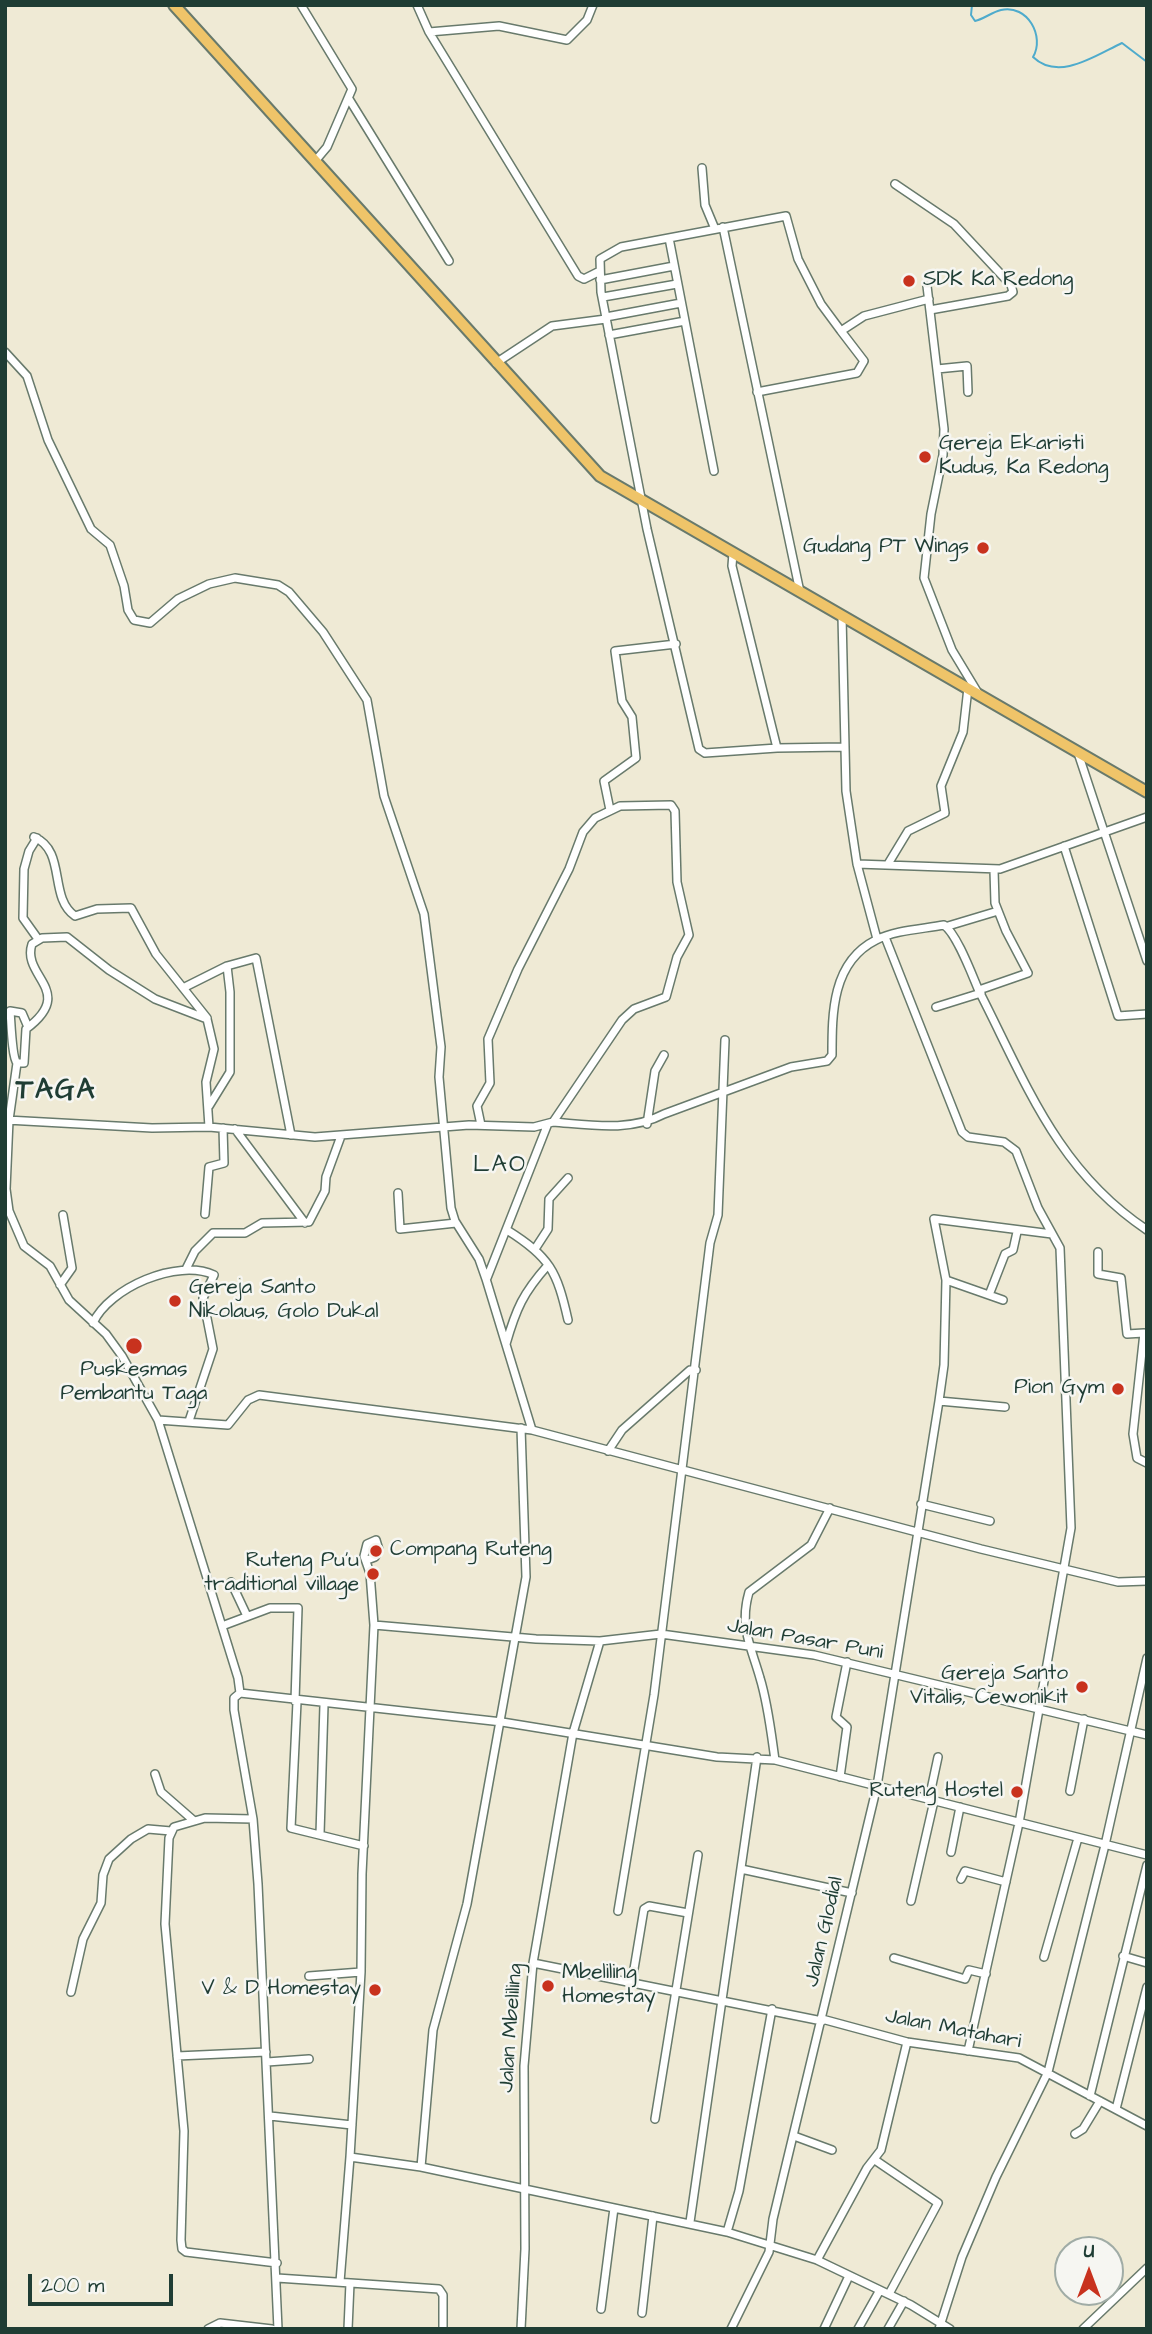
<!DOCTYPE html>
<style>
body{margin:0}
#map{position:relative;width:1152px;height:2334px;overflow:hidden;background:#efead5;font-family:"Architects Daughter",sans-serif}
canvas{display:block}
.frame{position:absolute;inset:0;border:7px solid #1f3d34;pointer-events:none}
.north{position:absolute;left:1054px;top:2236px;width:70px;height:70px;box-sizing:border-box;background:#f6f6f2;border:2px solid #a0aca6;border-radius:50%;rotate:0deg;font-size:19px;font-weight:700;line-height:28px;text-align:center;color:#1f3d34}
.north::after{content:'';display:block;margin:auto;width:24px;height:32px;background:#c8321e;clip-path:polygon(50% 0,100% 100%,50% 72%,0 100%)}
.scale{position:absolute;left:28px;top:2274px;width:145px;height:32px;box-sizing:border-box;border:4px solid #1f3d34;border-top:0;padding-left:9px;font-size:21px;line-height:24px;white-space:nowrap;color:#1f3d34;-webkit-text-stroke:5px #f6f6f2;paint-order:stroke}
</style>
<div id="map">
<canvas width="1152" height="2334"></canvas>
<div class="frame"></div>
<div class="north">U</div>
<div class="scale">200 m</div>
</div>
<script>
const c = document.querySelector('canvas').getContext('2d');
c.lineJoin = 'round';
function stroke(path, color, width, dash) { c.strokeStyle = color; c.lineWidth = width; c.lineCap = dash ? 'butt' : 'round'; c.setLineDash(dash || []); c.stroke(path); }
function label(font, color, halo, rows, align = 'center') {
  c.font = font + ' "Architects Daughter",sans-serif'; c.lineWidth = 5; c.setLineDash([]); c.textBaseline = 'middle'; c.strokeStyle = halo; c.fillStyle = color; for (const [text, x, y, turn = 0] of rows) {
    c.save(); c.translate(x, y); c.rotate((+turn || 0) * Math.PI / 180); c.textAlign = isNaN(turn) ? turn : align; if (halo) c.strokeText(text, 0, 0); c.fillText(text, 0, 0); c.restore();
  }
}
stroke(new Path2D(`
 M972,5L971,15L975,21C984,19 992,12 1001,10C1028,4 1045,37 1033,57C1059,82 1096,55 1122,43L1147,62`), '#4eabcc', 2);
const minor = new Path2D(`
 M301,5L352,89L327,147L316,160
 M417,5L429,32
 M593,5L587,20L567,40L499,26L429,32L578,276L584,279L598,272
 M349,99L449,261
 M702,168L705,205L715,229
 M895,184L954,224L1011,285L1013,292L1008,296L930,310
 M723,227L800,592
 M669,238L714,471
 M600,280L674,266
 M927,286L944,429L943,455L931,514L924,578L952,650L978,693
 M603,297L677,284
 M606,317L681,303
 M609,335L685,321
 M5,352L27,376L48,440L91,529L110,545L124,586L128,610L134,620L150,623L178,599L209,584L235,578L278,585L289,592L323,632L367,700L384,796L424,914L441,1047L439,1077L451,1208L455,1221L479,1259L486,1279L532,1430
 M496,363L552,326L606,319
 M937,369L967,366L968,392
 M757,392L857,373L864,361L841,331
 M733,553L732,566L777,748L845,747
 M842,616L846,791L857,864L877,939
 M777,748L705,753L699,749L647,529L601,292L600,259L621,247L786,216L798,259L821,304L841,331L864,316L929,299
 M1078,753L1147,961
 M610,810L604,781L636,758L632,717L622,701L615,651L676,644
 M34,837C67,851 48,897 75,916L97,909L131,908L156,954L207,1018
 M37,838L29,851L24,869L23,918L38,939
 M1064,846L1118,1016L1147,1014
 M857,864L1000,869L1147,817
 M888,864L908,831L945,813L941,786L963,732L968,688
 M948,926L998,911
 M885,937L962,1132L968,1137L1004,1142L1016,1151L1038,1208L1060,1248L1071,1528L1019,1823L968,2051
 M183,988L227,966L256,958L291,1135
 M979,990L1028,973L1006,931L995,903L994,870
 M936,1007L981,993
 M28,1027L22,1013L10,1011C11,1022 12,1058 17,1063L9,1120L6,1189L9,1211L24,1246L50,1266L69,1300L106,1334L122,1356L158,1420L238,1678L240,1693L234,1698V1710L253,1819L258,1884L278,2329
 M17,1063H24L26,1029C77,991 21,977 32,944L42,938L67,937L109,970L155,999L207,1019L214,1049L206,1082L209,1127
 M209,1106L230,1072V992L227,966
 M7,1120L152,1128L209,1127L315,1137L469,1125L534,1127L553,1122L622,1020L634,1009L666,997L677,957L689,935L677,882L675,811L671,805L620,806L595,818L583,832L569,869L518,969L488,1039L490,1083L477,1106L481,1125
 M553,1122C591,1125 630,1132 664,1114L791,1067L827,1061L832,1055C832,1013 832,962 876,940C895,930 923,929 944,925C957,934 972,975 979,991C1026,1083 1057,1170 1147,1230
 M647,1124L655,1071L664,1055
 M235,1129L305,1223
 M398,1193L400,1229L456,1223
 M205,1214L209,1167L224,1163L223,1128
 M507,1230C550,1257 557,1271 568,1320
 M535,1249L548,1229L549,1199L568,1178
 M1098,1252V1274L1121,1278L1127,1334L1144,1333L1133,1434L1137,1458L1147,1463
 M186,1269L195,1251L213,1233H245L262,1223L309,1222L325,1191L326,1177L341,1136
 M487,1278L547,1126
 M946,1280L1003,1300
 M60,1285L72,1268L63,1215
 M989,1295L1005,1254L1013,1250L1017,1232
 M93,1323C109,1288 177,1258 214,1275L203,1298L213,1349L189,1421
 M506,1344C516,1309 523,1293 548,1265
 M939,1401L1005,1407
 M158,1420L228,1425L248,1400L259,1395L532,1430L981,1549L1118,1582L1147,1581
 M608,1451L622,1430L690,1370H696
 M921,1504L990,1521
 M367,1560L375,1557L379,1550L376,1540L367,1544L364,1556L370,1573L374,1625L362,1874L361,1972L350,2157L421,2167L727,2232L817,2260L911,2305L950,2329
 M231,1582L247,1616
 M374,1625L536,1639L600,1641L661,1634L814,1655L1147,1735
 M222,1626L270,1608H298L295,1701
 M240,1693L502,1722L717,1757L775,1760L1147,1855
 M297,1702L291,1828L364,1846
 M775,1760C771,1732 768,1704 760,1678C751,1646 739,1627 749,1592L811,1545L830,1508
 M155,1774L161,1792L193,1820
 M840,1777L847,1727L836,1717L847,1662
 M1070,1791L1084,1719
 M929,1799L938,1757
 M253,1819L205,1818L174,1827L169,1838L165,1924L184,2131L181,2240L182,2249L186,2252L277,2263
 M320,1834L324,1705
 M951,1852L960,1807
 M741,1869L852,1893
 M961,1879L965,1871L1006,1882
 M911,1901L934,1801
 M618,1911L654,1695L710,1243L718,1215L725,1040
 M1123,1956L1147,1963
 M1044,1957L1078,1838
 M894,1958L965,1979L969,1970L986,1974
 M533,1963L822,2021
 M309,1976L361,1972
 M632,1981L644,1909L649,1906L688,1913
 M71,1992L83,1939L101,1903L103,1875L109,1859L131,1839L148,1829L171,1831
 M822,2019L907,2042L1019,2058L1147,2126
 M177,2056L266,2052
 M267,2062L309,2059
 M1090,2096L1147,1865
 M1116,2109L1147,1987
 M270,2116L352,2125
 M655,2119L698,1855
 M1075,2134L1083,2129L1100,2101
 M794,2136L832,2150
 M875,2160L938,2203L889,2294
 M421,2167L433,2030L467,1904L526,1577L521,1428
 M690,2222L757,1757
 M727,2232L739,2191L772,2009
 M817,2260L867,2168L881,2150L907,2042
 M277,2278L439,2289L443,2295V2329
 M340,2282L350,2157
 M601,2309L614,2208
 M642,2313L653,2216
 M208,2329L220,2323L272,2329
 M348,2329L350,2283
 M521,2329L525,2249L524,2066L533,1963L573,1733L600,1641
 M731,2329L769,2252L773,2219L877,1786L939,1401L944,1365L946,1280L934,1219L1052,1234
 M824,2329L849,2276
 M858,2329L880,2290
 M888,2329L904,2301
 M939,2329L962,2257L996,2177L1048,2072L1105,1845L1147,1658
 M1083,2329L1147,2268`);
const highway = new Path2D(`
 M174,5L600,476L1147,792`);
stroke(minor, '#687a6c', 10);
stroke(highway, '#687a6c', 14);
stroke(minor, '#fff', 7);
stroke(highway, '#efc469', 10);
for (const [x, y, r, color] of [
 [909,281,7,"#c8321e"],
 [925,457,7,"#c8321e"],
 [983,548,7,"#c8321e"],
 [175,1301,7,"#c8321e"],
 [134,1346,9,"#c8321e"],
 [1118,1389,7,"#c8321e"],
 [376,1551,7,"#c8321e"],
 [373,1574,7,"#c8321e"],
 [1082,1687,7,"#c8321e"],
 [1017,1792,7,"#c8321e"],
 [548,1986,7,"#c8321e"],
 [375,1990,7,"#c8321e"]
]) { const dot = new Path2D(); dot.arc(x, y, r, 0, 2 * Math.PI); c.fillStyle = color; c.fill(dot); stroke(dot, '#f6f6f2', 2.5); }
label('21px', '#1f3d34', '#f6f6f2', [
 ["SDK Ka Redong",923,281,"left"],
 ["Gereja Ekaristi",939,445,"left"],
 ["Kudus, Ka Redong",939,469,"left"],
 ["Gudang PT Wings",969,548],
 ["Gereja Santo",189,1289,"left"],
 ["Nikolaus, Golo Dukal",189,1313,"left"],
 ["Puskesmas",134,1371,"center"],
 ["Pembantu Taga",134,1395,"center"],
 ["Pion Gym",1104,1389],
 ["Compang Ruteng",390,1551,"left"],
 ["Ruteng Pu'u",359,1562],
 ["traditional village",359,1586],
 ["Gereja Santo",1068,1675],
 ["Vitalis, Cewonikit",1068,1699],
 ["Ruteng Hostel",1003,1792],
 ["Mbeliling",562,1974,"left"],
 ["Homestay",562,1998,"left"],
 ["V & D Homestay",361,1990]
], 'right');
label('21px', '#1f3d34', '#f6f6f2', [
 ["Jalan Pasar Puni",805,1640,10],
 ["Jalan Glodial",825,1932,-77],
 ["Jalan Mbeliling",512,2028,-86],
 ["Jalan Matahari",953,2030,11]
]);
c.letterSpacing = '2px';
label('24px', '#1f3d34', '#f6f6f2', [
 ["LAO",500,1166]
]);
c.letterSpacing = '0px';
c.letterSpacing = '2px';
label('bold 28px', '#1f3d34', '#f6f6f2', [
 ["TAGA",56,1092]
]);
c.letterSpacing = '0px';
</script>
